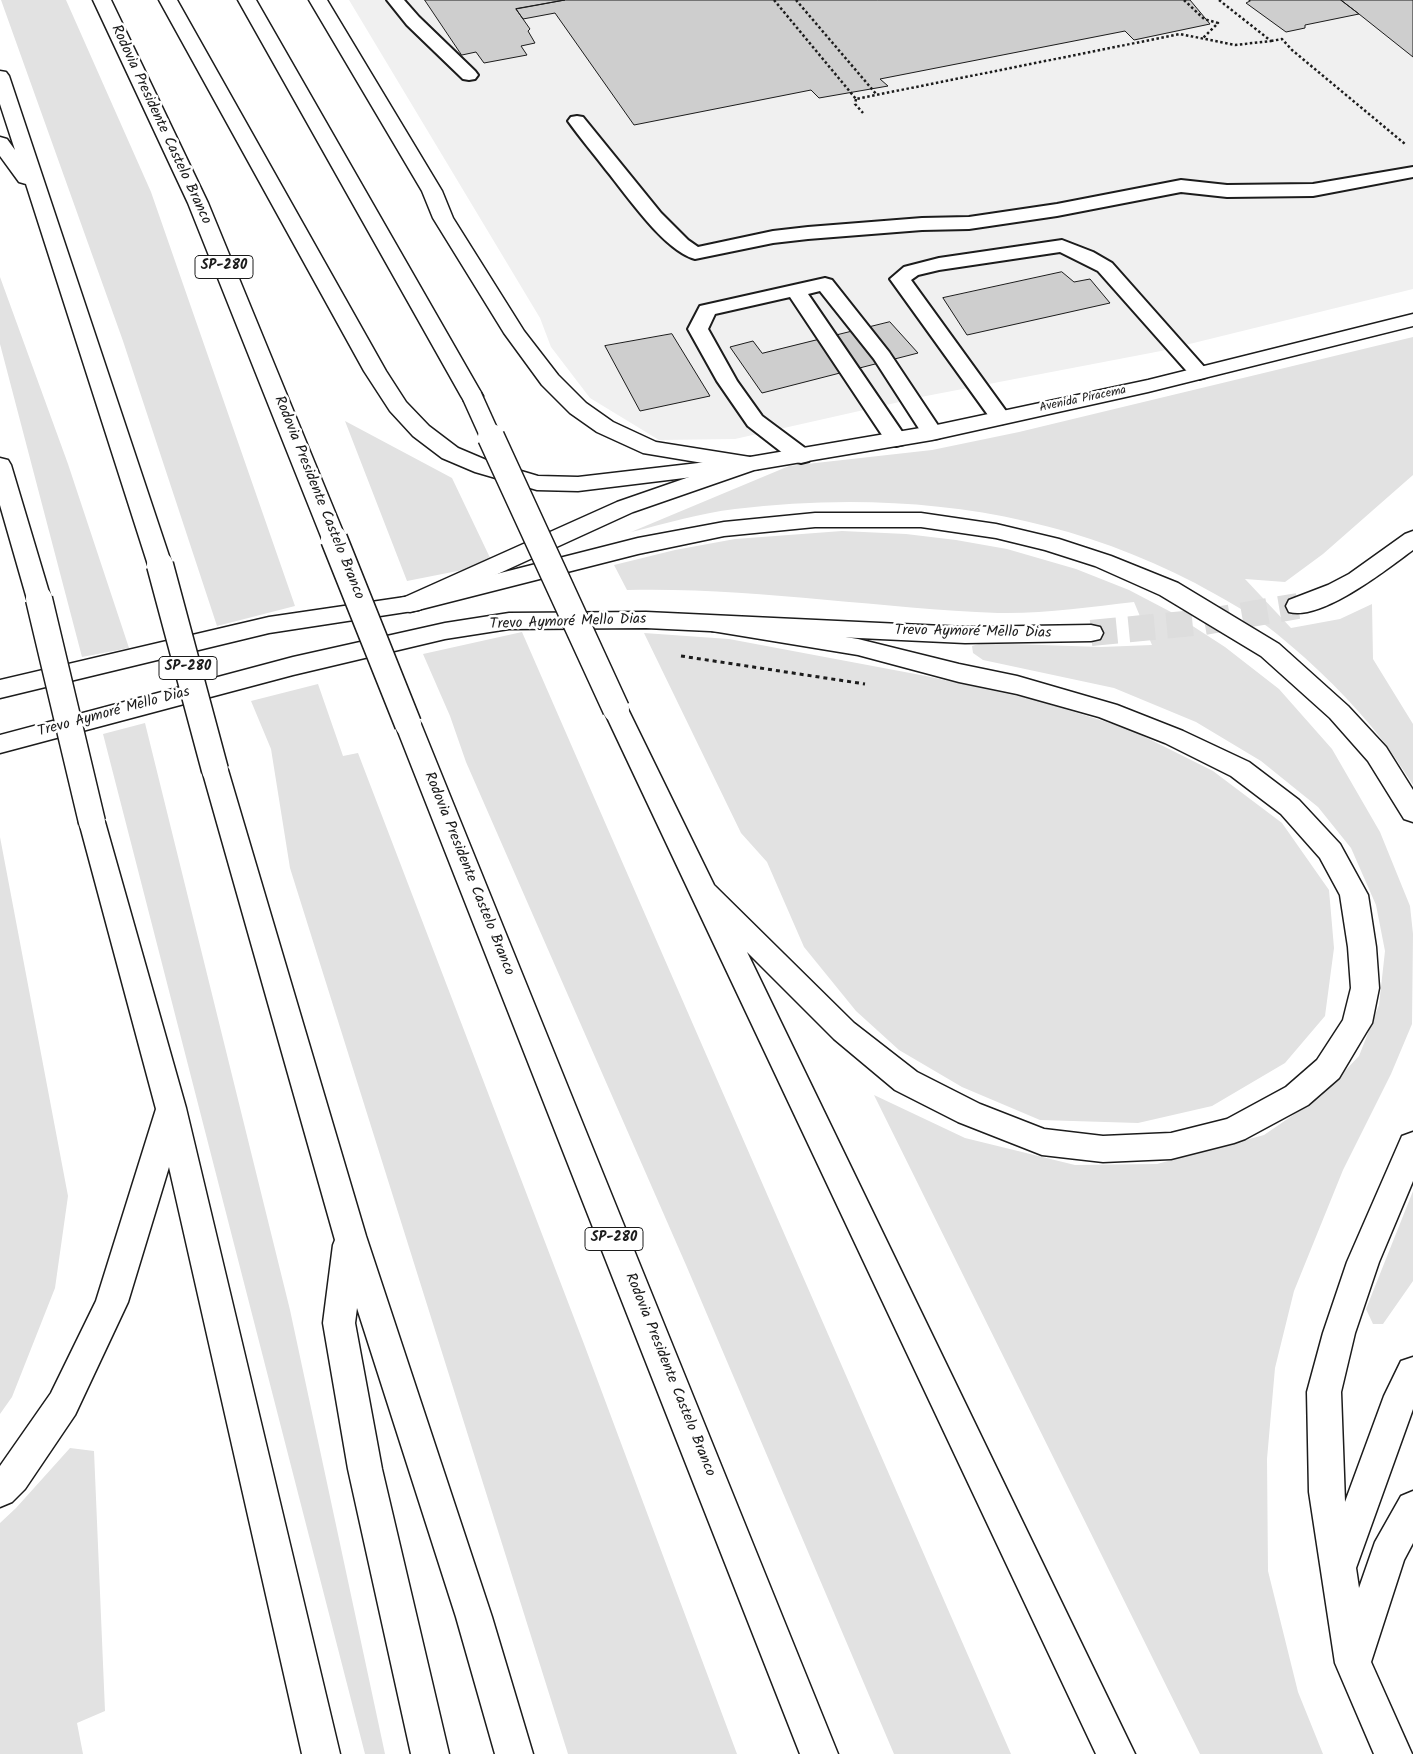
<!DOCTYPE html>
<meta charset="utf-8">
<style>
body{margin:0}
canvas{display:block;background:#fff}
</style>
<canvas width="1413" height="1754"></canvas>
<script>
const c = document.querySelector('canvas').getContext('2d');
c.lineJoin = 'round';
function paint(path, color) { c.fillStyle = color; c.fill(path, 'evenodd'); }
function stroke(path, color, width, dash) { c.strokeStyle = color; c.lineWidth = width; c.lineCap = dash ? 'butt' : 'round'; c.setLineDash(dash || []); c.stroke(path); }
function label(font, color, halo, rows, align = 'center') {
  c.font = font + ' Kalam,sans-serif'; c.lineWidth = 5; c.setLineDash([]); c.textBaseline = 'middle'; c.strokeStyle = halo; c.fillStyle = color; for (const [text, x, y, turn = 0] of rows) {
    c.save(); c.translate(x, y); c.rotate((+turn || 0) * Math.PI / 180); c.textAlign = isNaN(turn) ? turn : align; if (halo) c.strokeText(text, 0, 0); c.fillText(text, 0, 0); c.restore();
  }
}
paint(new Path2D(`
 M349,0H1413V289L1161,351L926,396L735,439L659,440L590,398L551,347L540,318Z`), '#f0f0f0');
paint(new Path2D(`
 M1,0H66L151,192L295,606L217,626L123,341Z
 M0,277L68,464L129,648L82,657L0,344Z
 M1413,337V475L1323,554L1285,582L1245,579L1291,628L1340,619L1372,604L1373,659L1413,724V785C1403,770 1394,755 1383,741C1353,702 1315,665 1277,634C1253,614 1222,598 1195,583C1051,508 894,490 735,509C700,513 665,524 631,532L789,466L932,450L1019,432Z
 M345,421L452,478L493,564L407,581Z
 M842,531L906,534L956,540L1007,549L1076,569L1129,590L1171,612L1225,647L1279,689L1332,749L1380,832L1410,906L1413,934L1412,1024L1391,1074L1343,1170L1294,1291L1275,1368L1267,1459L1268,1571L1298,1692L1323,1754H1200L874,1095L965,1138L1075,1165L1157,1164L1264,1135L1321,1096L1359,1056L1379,1005L1385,951L1376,905L1351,848L1318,807L1261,761L1196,722L1114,688L983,660L973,653L972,646L982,643L1101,647L1152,645L1134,602C1090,607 1043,614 998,613C874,608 751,587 627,590L614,565L675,550L735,539Z
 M522,632L1011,1754H894L686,1265L466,762L450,716L423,654Z
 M644,633L729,639L926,676L1036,700L1129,729L1213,771L1282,823L1329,890L1334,948L1325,1016L1285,1063L1212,1106L1138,1123L1040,1120L962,1087L899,1050L856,1011L804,947L767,862L741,833Z
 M318,684L343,756L358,753L584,1344L737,1754H568L290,868L271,749L251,701Z
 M145,723L290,1310L385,1754H365L103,734Z
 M0,837L68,1196L55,1288L12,1397L0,1414Z
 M1413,1191V1281L1383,1324H1373L1366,1309Z
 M70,1448L94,1451L105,1711L77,1723L83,1754H0V1523L16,1508Z`), '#e2e2e2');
const building = new Path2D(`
 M425,0H565L516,9L530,29L528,31L535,43L521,46L527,55L484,63L476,52L462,55Z
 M565,0H1190L1210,24L1134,40L1125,31L880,79L888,86L819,98L811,90L634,125L555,13L523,19L516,9Z
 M1249,0H1341L1359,14L1305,25V28L1286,32L1246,3L1250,1Z
 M1341,0H1413V57L1359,14Z
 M1062,272L1074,282L1090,279L1110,303L967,335L943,298Z
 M890,322L918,353L762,393L730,347L753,341L762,353Z
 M672,334L710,396L640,411L605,346Z`);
paint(building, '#cecece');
stroke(building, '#1c1c1c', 1);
stroke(new Path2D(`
 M1091,633L1204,622L1298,606`), '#ddd', 26, [26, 12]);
const lane = new Path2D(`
 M387,0H404L419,17L475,71L478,75L475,79L469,80L463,79L407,25Z
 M577,116L583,117L661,213L688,240L698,247L773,231L808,227L922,218L969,217L1057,204L1181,180L1227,185L1313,184L1413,167V177L1313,196L1227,197L1181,192L1057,216L969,229L922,230L808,239L773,243L695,259C664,251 626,194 606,170C594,154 580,138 568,121L571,117Z
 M1062,240L1093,252L1112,263L1206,369L1209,373L1206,377L1199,379L1192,377L1098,271L1060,252L939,270L918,275L911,280L1011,418L1007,422L1000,424L993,422L890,279L904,267L939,258Z
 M825,278L832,280L889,352L943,433L939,438L932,439L925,438L874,359L820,291L808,294L907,439L904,444L896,446L888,444L790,297L715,314L708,329L737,381L762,416L809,451L812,456L809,461L801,463L793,461L748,426L717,381L688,329L700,306Z`);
const secondary = new Path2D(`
 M309,0H327L442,191L453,218L524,331L558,375L586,403L613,422L656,442L750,457L932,426L1148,380L1413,314V326L1148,392L932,440L754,470L633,512L419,610L269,633L0,698V680L269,617L405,597L617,502L721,466L643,453L597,432L570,413L542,385L504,333L433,218L422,191Z
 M1413,531V550C1387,569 1322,621 1289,612L1286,606L1289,600L1328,585L1349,574L1405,534Z
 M646,612L965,627L1091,625L1100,627L1103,633L1100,639L1091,641L965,643L646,628L509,629L445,639L293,675L0,753V735L293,657L445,623L509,613Z`);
const highway = new Path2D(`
 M93,0H111L208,203L346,539L342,544L334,547L326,544L322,539L188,203Z
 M159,0H177L386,371L406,402L429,426L458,448L491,462L538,476L578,477L750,457L758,459L761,464L758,469L578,491L537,490L475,472L442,458L413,436L390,411L364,371Z
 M238,0H256L483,396L480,401L472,403L464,401L461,396Z
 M0,71L6,72L9,76L172,565L168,570L160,573L152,570L148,565L26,184L19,182L0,156V137L7,139L15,150L0,104Z
 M0,458L8,460L11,465L51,599L48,605L39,607L30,605L27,599L0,505Z
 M815,513H921L996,524L1059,539L1111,556L1178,583L1279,644L1348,706L1386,747L1413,790V822L1404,819L1368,761L1330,718L1261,656L1160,595L1095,566L1045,550L996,538L921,527H815L724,536L638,554L410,612L401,610L398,604L401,598L410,596L638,538L724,522Z
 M721,617L858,639L959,664L1017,676L1117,705L1183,731L1249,762L1299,800L1340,844L1368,895L1376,947L1379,988L1372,1023L1367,1031L1339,1078L1308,1105L1245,1139L1234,1143L1171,1159L1103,1162L1042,1155L958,1122L895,1090L834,1039L747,952L1135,1754H1096L603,709L607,703L616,700L625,703L714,885L854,1023L917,1072L980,1104L1044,1129L1103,1136L1171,1133L1227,1119L1286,1087L1317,1060L1343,1020L1351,988L1348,947L1340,895L1320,858L1281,814L1231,776L1165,743L1099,717L1017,694L959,682L858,655L712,631L709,625L712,619Z
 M408,715L417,718L421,724L838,1754H800L395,724L399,718Z
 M215,761L224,763L228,770L366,1236L492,1617L533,1754H495L456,1617L357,1308L355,1323L382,1469L449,1754H411L348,1469L323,1323L333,1245L335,1240L202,770L206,763Z
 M92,812L101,815L105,822L186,1108L340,1754H302L169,1167L128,1302L75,1415L25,1489L12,1502L0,1507V1466L51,1393L96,1301L156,1109L79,822L83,815Z
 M1413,1132V1181L1379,1262L1355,1333L1341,1392L1345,1502L1384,1396L1401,1361L1413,1357V1409L1356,1568L1359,1588L1375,1542L1401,1496L1413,1491V1543L1404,1560L1371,1662L1412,1754H1374L1335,1663L1309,1492L1307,1392L1323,1333L1347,1262L1402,1136Z`);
stroke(lane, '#1c1c1c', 4);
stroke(secondary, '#1c1c1c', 3);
stroke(highway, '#1c1c1c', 3);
stroke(new Path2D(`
 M774,0L856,99L1180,34L1235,45L1271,41L1219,0
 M796,0L877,95
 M1184,0L1204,19L1218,23L1202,39
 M1271,41L1282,39L1292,50L1405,144
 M856,99L855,104L863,113`), '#1c1c1c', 2.5, [2.5, 2.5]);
stroke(new Path2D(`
 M681,656L865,684`), '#1c1c1c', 3, [4, 4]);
paint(lane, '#fff');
paint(secondary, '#fff');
paint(highway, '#fff');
const highwayBridgeFar1 = new Path2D(`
 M472,396L491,438`);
const highwayBridge = new Path2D(`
 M491,437L616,709
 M334,539L408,724
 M160,565L215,770
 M39,599L92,822`);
stroke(highwayBridgeFar1, '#1c1c1c', 22, []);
stroke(highwayBridge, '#1c1c1c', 29, []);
stroke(highwayBridgeFar1, '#fff', 19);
stroke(highwayBridge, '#fff', 26);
label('12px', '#1c1c1c', '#fff', [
 ["Avenida Piracema",1083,400,-12]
]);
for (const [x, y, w] of [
 [224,267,58],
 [188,668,58],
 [614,1239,58]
]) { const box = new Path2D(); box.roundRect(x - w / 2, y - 11.5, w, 23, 4); c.fillStyle = '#fff'; c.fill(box); stroke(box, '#1c1c1c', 1); }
label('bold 14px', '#1c1c1c', null, [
 ["SP-280",224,267],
 ["SP-280",188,668],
 ["SP-280",614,1239]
]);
label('15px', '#1c1c1c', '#fff', [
 ["Rodovia Presidente Castelo Branco",160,125,65],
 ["Rodovia Presidente Castelo Branco",318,498,68],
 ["Trevo Aymoré Mello Dias",568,623,-2],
 ["Trevo Aymoré Mello Dias",973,633,1],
 ["Trevo Aymoré Mello Dias",114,713,-15],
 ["Rodovia Presidente Castelo Branco",468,874,68],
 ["Rodovia Presidente Castelo Branco",669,1375,68]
]);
</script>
